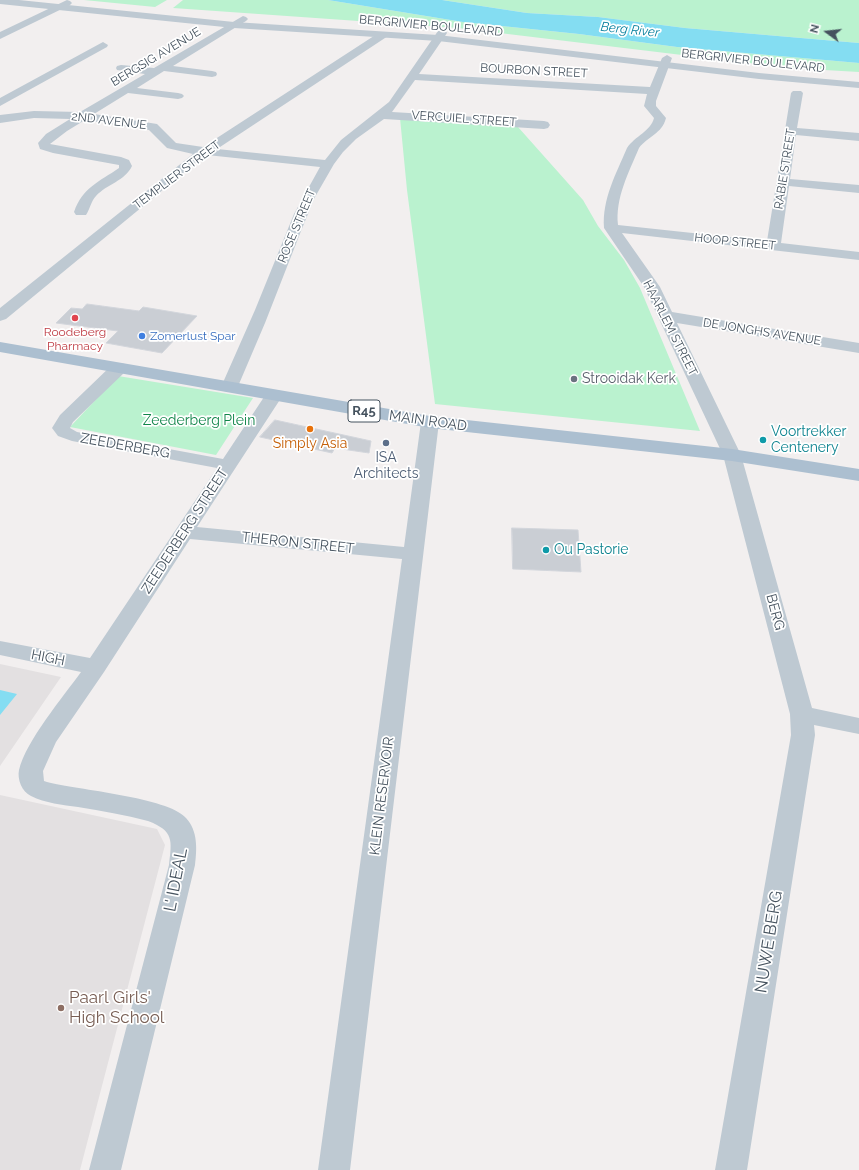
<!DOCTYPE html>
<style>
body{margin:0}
#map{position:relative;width:859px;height:1170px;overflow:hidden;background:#f2efef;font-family:Raleway,sans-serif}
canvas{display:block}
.north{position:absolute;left:807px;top:12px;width:40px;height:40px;-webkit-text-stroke:3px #fff;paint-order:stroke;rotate:285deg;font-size:11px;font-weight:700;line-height:16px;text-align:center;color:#45525e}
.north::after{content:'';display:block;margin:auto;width:14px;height:18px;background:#45525e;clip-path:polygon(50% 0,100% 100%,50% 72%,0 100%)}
</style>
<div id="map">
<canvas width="859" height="1170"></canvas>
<div class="north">N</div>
</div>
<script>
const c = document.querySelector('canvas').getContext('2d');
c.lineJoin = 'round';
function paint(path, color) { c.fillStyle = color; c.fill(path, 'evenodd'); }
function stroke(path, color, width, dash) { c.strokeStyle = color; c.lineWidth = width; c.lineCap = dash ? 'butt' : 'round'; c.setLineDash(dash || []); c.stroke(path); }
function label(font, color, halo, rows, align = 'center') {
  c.font = font + ' Raleway,sans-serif'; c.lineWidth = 3.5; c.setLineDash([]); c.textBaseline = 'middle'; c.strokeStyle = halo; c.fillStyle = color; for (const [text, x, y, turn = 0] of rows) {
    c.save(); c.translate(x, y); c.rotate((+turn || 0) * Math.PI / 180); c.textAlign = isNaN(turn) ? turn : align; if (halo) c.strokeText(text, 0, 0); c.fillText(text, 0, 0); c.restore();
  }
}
paint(new Path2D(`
 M0,664L61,677L0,766Z
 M0,795L157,829L165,845L80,1170H0Z`), '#e3e0e1');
paint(new Path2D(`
 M84,0H167L155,7Z
 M183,0H328L463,22L579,34L677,47L859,63V72L790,68L458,28L173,8Z
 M442,0H859V43L685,28L598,17L527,13Z
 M400,118L518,127L583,200L598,226L624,260L640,288L700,431L435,404L407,190Z
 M118,376L253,398L216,455L70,427Z`), '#baf2cf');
paint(new Path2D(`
 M328,0H442L527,13L598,17L685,28L859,43V63L677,47L579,34L463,22Z
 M0,690L17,694L0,715Z`), '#84ddf2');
const building = new Path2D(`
 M87,304L139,311L143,307L197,316L162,353L106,343L118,331L56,323L71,308L82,309Z
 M275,420L371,441L369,453L335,448L332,453L260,437Z
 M512,528L578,530L581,572L513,569Z`);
paint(building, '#caced4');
stroke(building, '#d2d5db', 1);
paint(new Path2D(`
 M67,0L70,1L72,3L70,5L0,39V32Z
 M243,16L246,17L248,19L246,21L173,66L212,71L216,72L217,74L216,76L212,77L164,71L137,88L178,93L182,94L184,96L182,98L178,99L128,93L94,114L157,124L176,143L203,147L380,32H388L389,34L388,36L217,149L325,160L341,140L389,102L438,31H446L447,33L419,74L650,87L662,58L667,55L672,58L656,101V106L666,118C662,134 648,136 639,148C629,172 615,198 618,225L767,241L791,93L793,91H801L803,93L797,128L859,133V141L796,135L790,179L859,185V193L789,186L781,243L859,252V260L622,233L660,287L672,312L859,343V353L677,323L741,455L812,708L859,718V734L814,725L815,735L747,1170H715L791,735L790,714L723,455L644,287L604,228C602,199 616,174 627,148C635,136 651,131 654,118L644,106L647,94L415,80L392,112L544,121L548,122L550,125L548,128L544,129L384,119L356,139L343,152L334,164L315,197L301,231L265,323L236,391L230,392L224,391L221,387L255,310L294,214L320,167L207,155L193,165L6,319L0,321V308L193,154L167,148L149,130L85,120L67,131L50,144L121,157L129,160L132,166C125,181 107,184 96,196C91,201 90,209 86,215H76L74,212C83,187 99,182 119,168V165L53,153L40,149L38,143L46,134L70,119L34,118L0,123V115L34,111L80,112L145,74L117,70L116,68L117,66L121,65L154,68Z
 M103,42L108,45L107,47L0,106V98Z
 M119,363L125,364L127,368L125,372L73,422L70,428L77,432L223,459L268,391L274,390L280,391L283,395L197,527L404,547L421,422L424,418L430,417L436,418L439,422L350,1170H318L402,559L190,539L104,672L56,742L43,771L44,781L47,782C77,790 168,797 186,818C198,831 197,849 195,865L121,1170H89L169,865C172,840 174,831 148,821C125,815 102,811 78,807C63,805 45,803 31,796C22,792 17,779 19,770C26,741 63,697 81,672L0,655V641L90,658L217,468L72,441L58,436L52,428L60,415L113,364Z`), '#bec9d2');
paint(new Path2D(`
 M0,0H19L234,22L438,35L759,73L859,82V88L759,79L438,41L234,28L0,4Z`), '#bec9d2');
paint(new Path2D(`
 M0,342L430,416L732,449L859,469V481L732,461L430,428L0,352Z`), '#acbfd0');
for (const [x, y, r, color] of [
 [75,318,4,"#e0444e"],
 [142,336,4,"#3f7fe0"],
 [574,379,4,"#6b7280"],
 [310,429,4,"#e8710a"],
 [763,440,4,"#0f9aa8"],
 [386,443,4,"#5c6f8a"],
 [546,550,4,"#0f9aa8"],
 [61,1008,4,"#8d6e63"]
]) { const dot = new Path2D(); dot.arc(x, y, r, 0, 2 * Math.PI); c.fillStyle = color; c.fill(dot); stroke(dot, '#fff', 1.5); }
label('12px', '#45525e', '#fff', [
 ["BERGRIVIER BOULEVARD",431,26,5],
 ["BERGSIG AVENUE",156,57,-31],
 ["BERGRIVIER BOULEVARD",753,61,6],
 ["BOURBON STREET",534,71,3],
 ["VERCUIEL STREET",464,119,4],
 ["2ND AVENUE",109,121,7],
 ["RABIE STREET",785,169,-81],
 ["TEMPLIER STREET",177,175,-37],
 ["ROSE STREET",297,226,-67],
 ["HOOP STREET",735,242,6],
 ["HAARLEM STREET",670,328,63],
 ["DE JONGHS AVENUE",762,332,9]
]);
label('12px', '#be3a42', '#fff', [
 ["Roodeberg",75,332],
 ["Pharmacy",75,346]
]);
label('12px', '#366cbe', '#fff', [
 ["Zomerlust Spar",150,336]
], 'left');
label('italic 13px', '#047e9c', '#fff', [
 ["Berg River",630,30,6]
]);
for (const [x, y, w] of [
 [364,411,32]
]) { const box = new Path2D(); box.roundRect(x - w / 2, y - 11, w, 22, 3); c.fillStyle = '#fff'; c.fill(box); stroke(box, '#45525e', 1); }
label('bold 13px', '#45525e', null, [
 ["R45",364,411]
]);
label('14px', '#5b616d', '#fff', [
 ["Strooidak Kerk",582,379]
], 'left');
label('14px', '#108549', '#fff', [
 ["Zeederberg Plein",199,421]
]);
label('14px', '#45525e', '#fff', [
 ["MAIN ROAD",428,421,8],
 ["ZEEDERBERG",125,446,10],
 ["ZEEDERBERG STREET",185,531,-57],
 ["THERON STREET",298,543,6],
 ["BERG",775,612,75],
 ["HIGH",48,658,11],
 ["KLEIN RESERVOIR",382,796,-83]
]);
label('14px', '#0d838f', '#fff', [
 ["Voortrekker",771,432],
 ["Centenery",771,448],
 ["Ou Pastorie",554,550]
], 'left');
label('14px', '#c56008', '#fff', [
 ["Simply Asia",310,444]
]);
label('14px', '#4e5e75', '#fff', [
 ["ISA",386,458],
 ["Architects",386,474]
]);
label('17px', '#45525e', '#fff', [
 ["L' IDEAL",176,880,-79],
 ["NUWE BERG",769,942,-81]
]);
label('17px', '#785e54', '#fff', [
 ["Paarl Girls'",69,998],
 ["High School",69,1018]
], 'left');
</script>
